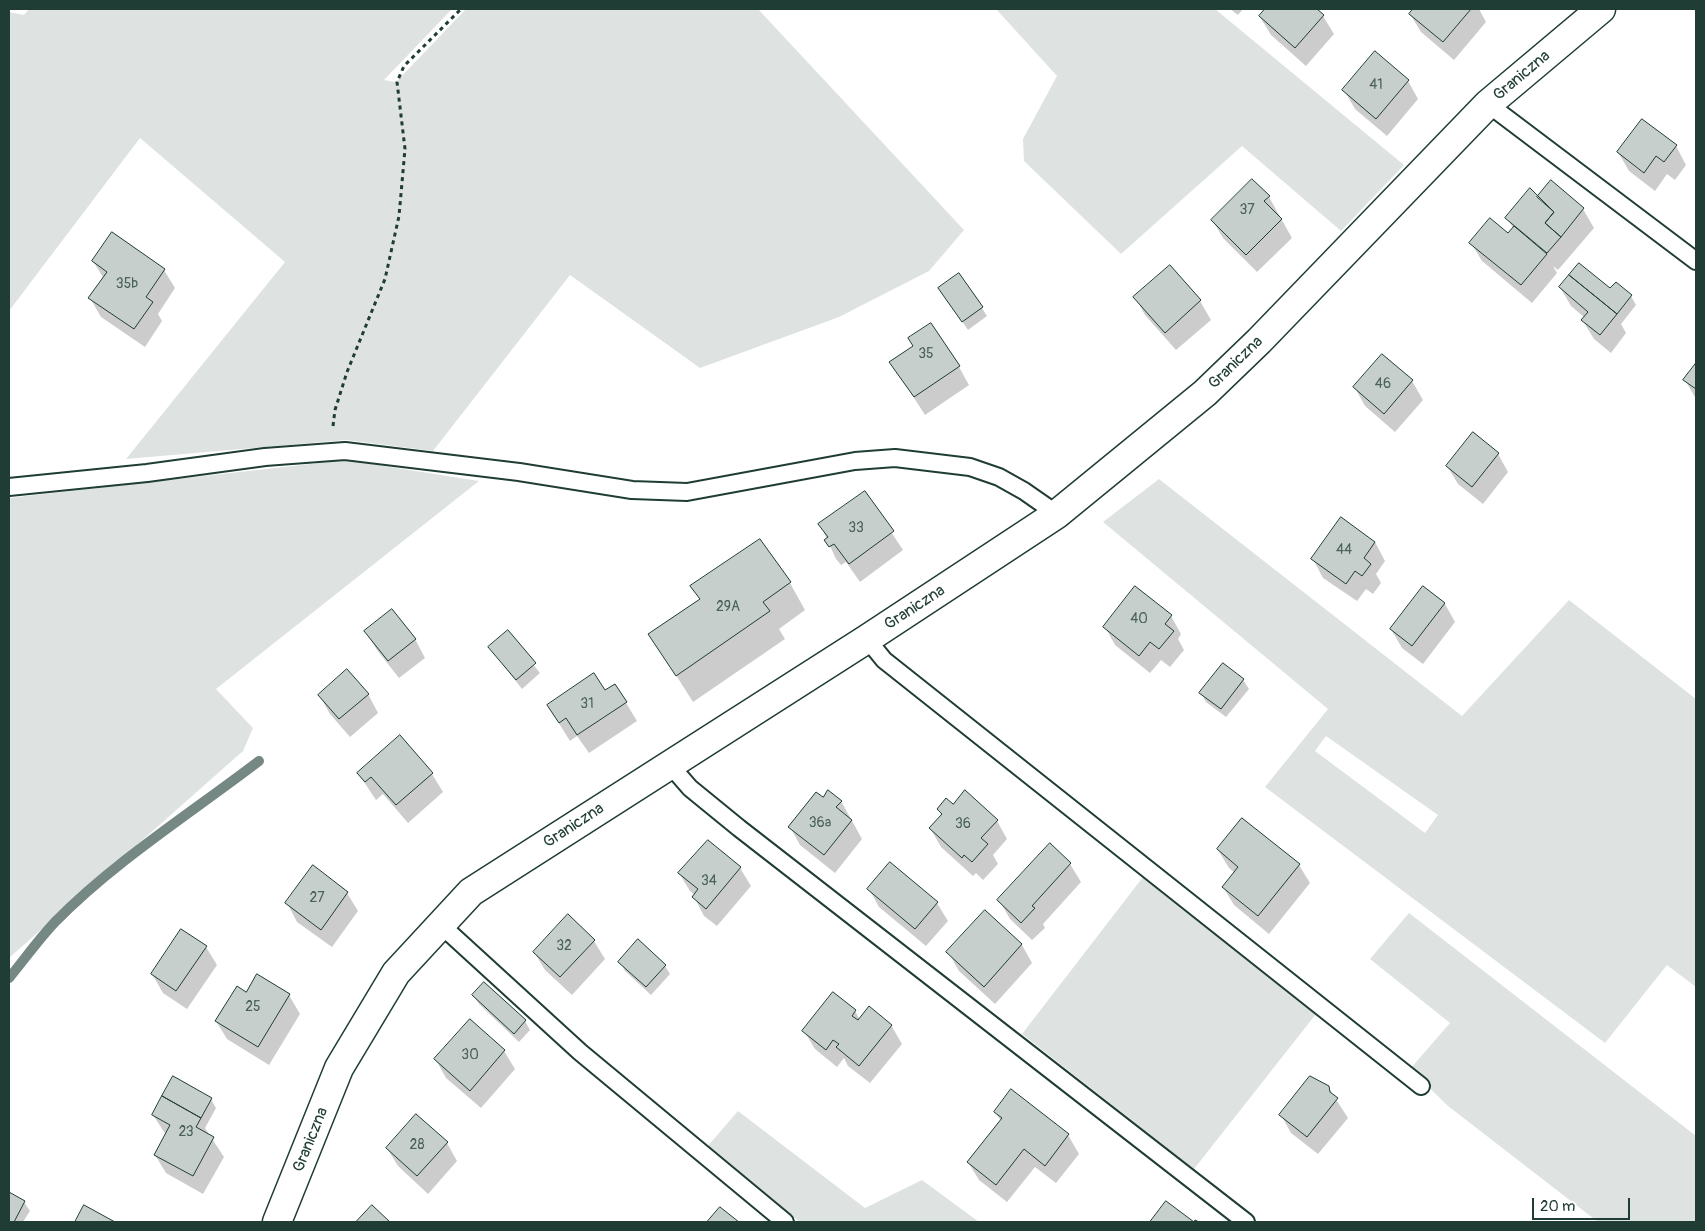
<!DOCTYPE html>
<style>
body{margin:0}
#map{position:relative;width:1705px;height:1231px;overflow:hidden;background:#fff;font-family:Pangolin,sans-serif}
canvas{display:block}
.frame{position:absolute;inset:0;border:10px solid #1f3d34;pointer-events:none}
.scale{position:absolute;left:1532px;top:1198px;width:98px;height:22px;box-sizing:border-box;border:2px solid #1f3d34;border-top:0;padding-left:6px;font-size:15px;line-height:18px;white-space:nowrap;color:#1f3d34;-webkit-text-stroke:4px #fff;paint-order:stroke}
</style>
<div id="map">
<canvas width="1705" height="1231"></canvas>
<div class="frame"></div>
<div class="scale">20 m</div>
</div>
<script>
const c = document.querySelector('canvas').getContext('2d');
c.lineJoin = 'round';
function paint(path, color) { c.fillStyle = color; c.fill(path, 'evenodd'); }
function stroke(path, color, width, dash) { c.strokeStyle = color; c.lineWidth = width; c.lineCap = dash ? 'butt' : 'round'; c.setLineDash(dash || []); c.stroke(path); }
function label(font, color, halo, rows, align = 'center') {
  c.font = font + ' Pangolin,sans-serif'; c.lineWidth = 4.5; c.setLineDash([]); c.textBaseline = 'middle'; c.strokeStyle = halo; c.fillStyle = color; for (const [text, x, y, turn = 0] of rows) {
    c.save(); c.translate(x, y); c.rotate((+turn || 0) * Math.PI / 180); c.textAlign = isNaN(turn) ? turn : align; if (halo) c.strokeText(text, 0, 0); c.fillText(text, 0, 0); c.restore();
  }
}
paint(new Path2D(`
 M29,9H452L384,80L396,82L466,9H758L964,230L929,271L839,317L700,368L570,275L433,451L346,440L126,459L285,262L140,138L9,311V12L24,15Z
 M996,9H1215L1404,165L1341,231L1242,146L1121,254L1024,161L1023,139L1057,76Z
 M346,460L479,481L216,689L253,728L243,751L9,958V498Z
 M1159,479L1462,716L1569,600L1696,699V987L1667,965L1605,1043L1265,787L1328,709L1103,522ZM1326,736L1438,815L1425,833L1315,751Z
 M1143,877L1316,1014L1194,1169L1022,1034Z
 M1409,913L1696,1136V1222H1598L1448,1106L1410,1069L1450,1023L1370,959Z
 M738,1111L865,1208L922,1180L979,1222H800L707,1147Z`), '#dee3e2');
paint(new Path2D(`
 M1230,9H1243L1238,15Z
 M1267,9H1315L1323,16L1334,34L1306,66L1271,35L1260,17Z
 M1415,9H1479L1486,22L1454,60L1421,32L1410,14Z
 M1408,81L1418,99L1387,136L1355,109L1344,90Z
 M1676,146L1686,165L1675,180L1667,174L1655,191L1629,171L1618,152Z
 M1551,182L1583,209L1594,228L1558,270L1553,266L1557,273L1532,303L1482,261L1471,243L1508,234L1513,228L1507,218L1539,197Z
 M1269,197L1292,238L1257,272L1223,238L1212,220Z
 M93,261L164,270L175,288L158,314L162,321L145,347L101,317L90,298L104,279Z
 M1170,266L1200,301L1211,320L1176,350L1145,315L1135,297Z
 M1616,283L1631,296L1636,305L1621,324L1626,333L1611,353L1594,339L1583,321L1585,318L1571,306L1560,287L1610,290Z
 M940,289L982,308L987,316L968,330Z
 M914,346L959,367L969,385L925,415L891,362Z
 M1382,356L1412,381L1423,400L1395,432L1365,406L1355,388Z
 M1696,365V399L1685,380Z
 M1498,454L1508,472L1483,504L1458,484L1447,466Z
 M865,493L903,550L860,582L846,562L841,565L836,559L820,524Z
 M1375,542L1385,561L1376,574L1381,583L1373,594L1366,589L1357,601L1323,578L1313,559Z
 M790,583L805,610L779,629L785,639L693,702L650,634L700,600L692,586Z
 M1423,588L1445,604L1455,622L1423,664L1402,648L1391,629Z
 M1171,616L1181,634L1178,639L1184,650L1170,667L1161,660L1150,673L1115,645L1105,627Z
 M366,632L415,639L425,658L399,678L377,650Z
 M507,632L540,673L522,689L489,647Z
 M1223,664L1243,680L1249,689L1226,717L1206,702L1201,693Z
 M615,685L637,721L589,753L577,736L570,741L548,706L605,692Z
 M368,694L378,713L350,737L330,714L319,695Z
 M358,773L432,774L443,792L408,823L383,794L376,800Z
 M823,799L841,801L862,839L835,873L800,845L790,827Z
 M953,806L997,821L1007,839L993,855L998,864L983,880L976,873L973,876L941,847L930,828L942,816L938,809Z
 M1050,845L1070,864L1081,882L1043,924L1045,928L1032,940L1010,919L999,900Z
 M1218,850L1299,865L1310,883L1269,934L1234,905L1223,887L1235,873L1229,868Z
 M740,868L751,886L717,926L704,916L694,897L695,895L690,891L679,873Z
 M869,889L937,903L948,921L926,946L879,907Z
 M347,893L358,911L332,947L297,922L287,903Z
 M986,912L1022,945L1032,963L995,1004L959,971L948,952Z
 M594,941L605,959L572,995L545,970L534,952Z
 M206,947L217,965L187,1009L163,993L152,974Z
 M620,962L665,966L670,974L651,995L625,971Z
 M257,976L289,995L300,1014L269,1065L227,1039L216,1021L247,994Z
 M473,995L525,1021L530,1030L519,1042L479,1004Z
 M855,1011L860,1020L891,1025L902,1044L870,1083L848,1066L844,1058L837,1067L815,1049L804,1031Z
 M504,1051L515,1069L481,1108L446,1078L436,1060Z
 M1317,1083H1323L1328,1087L1348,1118L1318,1154L1291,1133L1281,1115Z
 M1012,1091L1068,1135L1079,1154L1056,1183L1035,1167L1007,1202L979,1180L968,1162L1001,1121L995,1112Z
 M211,1099L216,1108L205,1128L224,1157L203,1194L166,1173L155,1155L166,1135L153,1115Z
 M447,1143L457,1161L428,1194L398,1166L387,1148Z
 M9,1193L24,1202L30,1211L23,1222H9Z`), '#0003');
stroke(new Path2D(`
 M9,978C24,960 38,940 55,922C115,861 191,813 259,761`), '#758883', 10);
const building = new Path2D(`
 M1265,9H1317L1324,15L1295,48L1259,16Z
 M1413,9H1471L1443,42L1409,14Z
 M1375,51L1409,80L1376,119L1342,90Z
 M1642,119L1677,145L1664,162L1656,156L1644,173L1617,152Z
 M1252,179L1270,196L1264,201L1282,219L1246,255L1211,220Z
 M1551,180L1584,208L1561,237L1545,223L1554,212L1537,197Z
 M1530,188L1554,212L1545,223L1561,237L1547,253L1505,218Z
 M1490,218L1508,233L1514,226L1547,254L1521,285L1469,243Z
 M112,232L165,269L146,297L153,302L134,329L88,298L107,272L92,261Z
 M1579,263L1610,288L1616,282L1632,295L1617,314L1569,275Z
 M1170,265L1201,300L1165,333L1133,297Z
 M959,273L983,307L962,322L938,288Z
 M1569,275L1617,314L1600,335L1581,320L1588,312L1559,287Z
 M931,323L960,366L914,397L889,362L913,346L908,338Z
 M1382,354L1413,380L1384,414L1353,387Z
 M1696,363V389L1683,380Z
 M1473,432L1499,453L1472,487L1446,466Z
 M865,491L894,531L849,564L834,544L829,547L824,540L828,537L818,524Z
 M1341,517L1375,542L1364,558L1371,564L1362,576L1355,571L1346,584L1311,559Z
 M760,539L791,582L763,602L770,611L676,676L648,634L700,599L690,586Z
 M1135,586L1172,615L1165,624L1174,631L1159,649L1150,642L1139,656L1103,627Z
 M1423,586L1445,603L1412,646L1390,629Z
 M392,609L416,639L388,661L364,631Z
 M508,630L536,663L516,680L488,647Z
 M1223,663L1244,679L1221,709L1199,693Z
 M347,669L369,694L339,719L318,695Z
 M594,673L605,690L615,684L627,702L577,735L566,718L559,723L547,705Z
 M400,735L433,773L396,805L371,777L365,782L357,773Z
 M828,790L842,801L836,807L852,820L824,855L788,827L816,792L823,797Z
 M965,790L998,820L981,838L988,844L972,862L964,855L962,858L929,828L942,814L937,809L946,798L953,804Z
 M1242,818L1300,864L1258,916L1222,887L1238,867L1217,849Z
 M708,840L741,867L706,909L692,897L698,889L678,873Z
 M1050,843L1071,863L1032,906L1035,908L1021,923L997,900Z
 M890,862L938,902L915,929L867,889Z
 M313,865L348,892L321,930L285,903Z
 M985,910L1022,944L984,987L946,952Z
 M568,914L595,940L560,977L533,952Z
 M181,929L207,946L176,991L151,974Z
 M638,939L666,965L646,987L618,962Z
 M257,974L290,994L258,1047L215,1021L237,986L246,992Z
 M484,982L526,1020L514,1034L472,995Z
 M833,992L856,1010L852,1016L858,1020L869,1006L892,1025L859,1066L836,1047L839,1044L833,1040L826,1050L802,1031Z
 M470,1019L505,1050L470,1091L434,1059Z
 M173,1076L212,1098L201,1118L162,1096Z
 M1310,1076L1329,1086L1330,1092L1338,1098L1307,1137L1279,1115Z
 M1011,1089L1069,1134L1045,1166L1024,1149L996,1185L967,1162L1002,1118L994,1112Z
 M162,1096L201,1118L196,1127L214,1137L193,1176L154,1155L170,1125L152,1115Z
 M416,1114L448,1142L417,1176L386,1148Z
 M9,1192L25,1201L14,1222H9Z
 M1166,1201L1194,1222L1195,1220L1199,1222H1150Z
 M84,1205L115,1222H75Z
 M372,1205L390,1222H356Z
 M720,1207L739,1222H707Z`);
paint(building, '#c7cfcc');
stroke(building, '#1f3d34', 1);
const service = new Path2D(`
 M1488,104L1696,261
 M9,487L147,473L265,457L345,451L519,472L632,490L687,492L855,461L895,458L970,467L999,477L1024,491L1057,514
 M867,639L884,660L1421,1086
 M670,765L690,788L739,828L1246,1222
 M441,925L580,1052L785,1222`);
const tertiary = new Path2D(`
 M277,1222L339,1068L396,973L471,892L867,639L1057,514L1205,393L1259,341L1488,104L1601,9`);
stroke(service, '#1f3d34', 20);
stroke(tertiary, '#1f3d34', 31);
stroke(new Path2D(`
 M333,426L335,410L347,372L385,279L399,216L405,149L397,82L404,66L461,9`), '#1f3d34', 3, [4, 4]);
stroke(service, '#fff', 16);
stroke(tertiary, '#fff', 28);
label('14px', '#49625a', null, [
 ["41",1376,85],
 ["37",1247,210],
 ["35b",127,284],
 ["35",926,354],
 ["46",1383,384],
 ["33",856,528],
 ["44",1344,550],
 ["29A",728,607],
 ["40",1139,619],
 ["31",587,704],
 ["36a",820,823],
 ["36",963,824],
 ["34",709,881],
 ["27",317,898],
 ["32",564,946],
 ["25",253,1007],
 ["30",470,1055],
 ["23",186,1132],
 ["28",417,1145]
]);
label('16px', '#1f3d34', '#fff', [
 ["Graniczna",1522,76,-40],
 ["Graniczna",1236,363,-44],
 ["Graniczna",915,608,-33],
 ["Graniczna",574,826,-33],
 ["Graniczna",311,1140,-68]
]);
</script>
